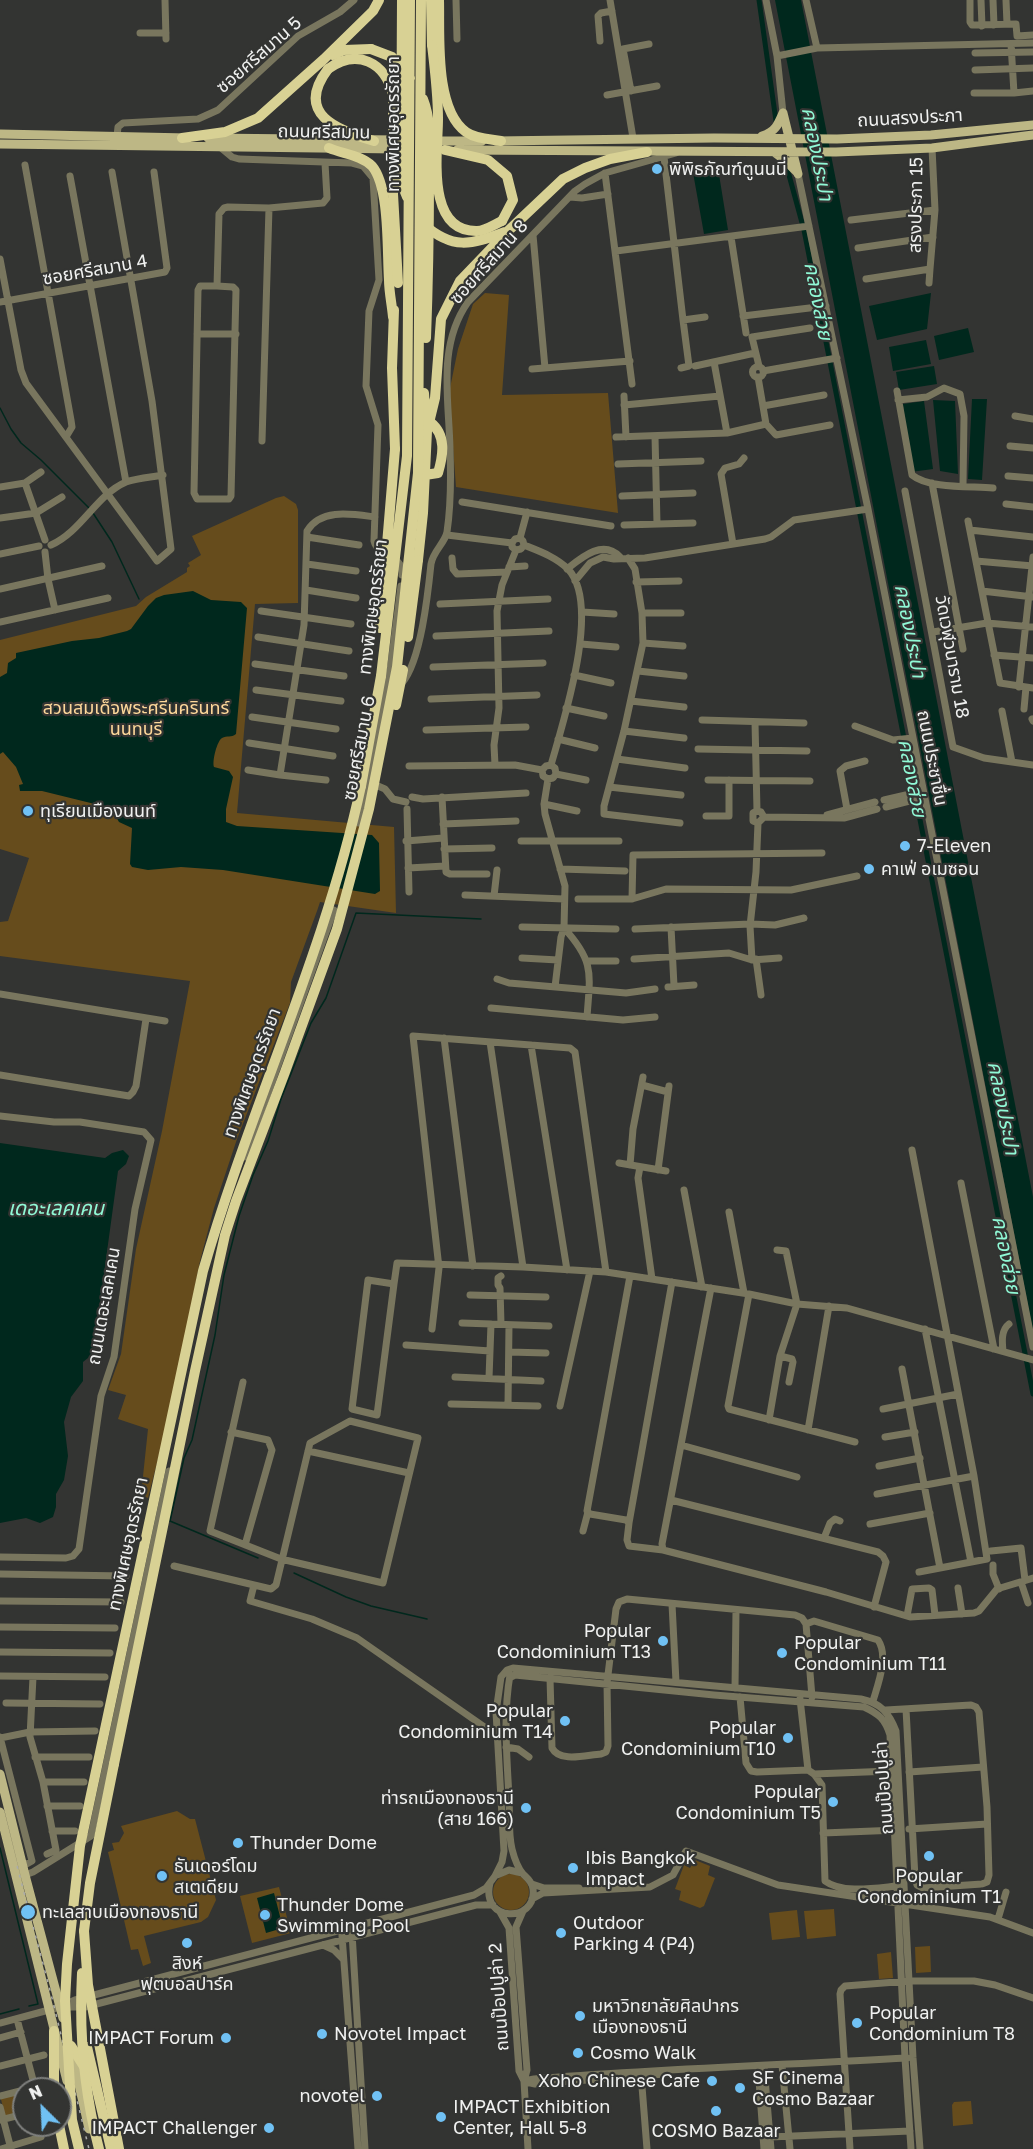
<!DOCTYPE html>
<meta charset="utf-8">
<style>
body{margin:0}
#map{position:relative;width:1033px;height:2149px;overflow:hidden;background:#333432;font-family:"Golos Text",sans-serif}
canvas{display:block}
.north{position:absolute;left:12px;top:2077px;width:60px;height:60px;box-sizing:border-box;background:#333432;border:2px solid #7f807e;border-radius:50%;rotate:336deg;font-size:16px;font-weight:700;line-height:24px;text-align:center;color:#f0f1f0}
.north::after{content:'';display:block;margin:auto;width:21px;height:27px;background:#70c1f4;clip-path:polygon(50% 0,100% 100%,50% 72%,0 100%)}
</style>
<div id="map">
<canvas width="1033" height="2149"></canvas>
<div class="north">N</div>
</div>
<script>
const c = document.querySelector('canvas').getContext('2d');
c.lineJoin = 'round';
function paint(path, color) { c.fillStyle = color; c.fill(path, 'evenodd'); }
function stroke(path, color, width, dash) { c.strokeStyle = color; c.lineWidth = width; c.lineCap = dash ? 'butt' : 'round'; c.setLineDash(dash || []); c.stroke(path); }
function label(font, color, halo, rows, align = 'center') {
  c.font = font + ' "Golos Text","Noto Sans Thai",sans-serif'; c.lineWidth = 4.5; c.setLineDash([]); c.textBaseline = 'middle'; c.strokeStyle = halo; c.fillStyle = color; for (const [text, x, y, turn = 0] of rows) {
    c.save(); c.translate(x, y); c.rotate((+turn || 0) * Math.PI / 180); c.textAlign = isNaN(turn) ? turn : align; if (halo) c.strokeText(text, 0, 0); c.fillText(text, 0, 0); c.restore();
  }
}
paint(new Path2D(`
 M485,293L509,295L502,395L608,393L618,513L456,487L449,393L458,349L473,304Z
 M284,496L296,504L298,510V603L255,604L237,813L394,827L396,913L320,902L317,911L291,982L290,1003L237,1139L214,1208L200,1261L171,1408L148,1498L141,1495L148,1429L118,1419L126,1395L108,1390L121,1354L136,1249L162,1131L190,981L0,956V922L8,921L29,858L0,849V640L136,606L146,597L187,572V568L190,566L188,563L201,555L192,536L276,498Z
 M177,1811L190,1819H195L216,1900L208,1917L201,1922L144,1936L151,1963L143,1966L138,1949L131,1950L108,1852L114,1850L112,1843L119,1842L124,1833L121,1826Z
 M695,1860L710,1866L708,1875L715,1878L704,1906L700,1908L679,1900L681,1891L675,1889L684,1865L690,1868Z
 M493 1892a18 18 0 1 1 36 0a18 18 0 1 1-36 0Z
 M279,1887L291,1933L252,1943L240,1896Z
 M834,1909L836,1936L807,1939L804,1911Z
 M797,1910L800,1937L772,1940L769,1913Z
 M930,1946L931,1972L916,1973L915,1947Z
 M891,1952L893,1978L879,1979L877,1954Z
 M40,2085L39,2089H24V2111L5,2116L0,2095Z
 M971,2101L973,2124L953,2126L952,2105L954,2102Z`), '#664c1c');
paint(new Path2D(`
 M775,0H801L1033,1197V1331Z
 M717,162L728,230L704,234L692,167Z
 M931,293L927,329L877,340L869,306Z
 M968,328L974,352L939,360L934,336Z
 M926,340L931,364L893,371L889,347Z
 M934,366L937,384L899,390L896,372Z
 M972,399H987L982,480L968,479Z
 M933,400L955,401L958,474L940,471Z
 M924,401L933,469L911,472L903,404Z
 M193,591L211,600L241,602L247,608L236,734C231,738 227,735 222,738C217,741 212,761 214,767L229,771L233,777L226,809V822L237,826L372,835L379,843L380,891L375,894L223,870L181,867L148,870L132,867L130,864L132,828L119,822L111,808L42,791H20L19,785L23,784L16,767L3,752L0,754V677L7,673L8,663L16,658V653L72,641L99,638L127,631L131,629L148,606L156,598L164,595Z
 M0,1143L105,1158L112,1153L123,1150L129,1156L126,1164L118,1171L93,1354L83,1362V1381L71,1397L64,1422L68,1456L64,1480L56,1494V1507L53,1517L40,1523L26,1518L0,1523Z
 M274,1893L283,1928L266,1933L257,1898Z`), '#00281d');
stroke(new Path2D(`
 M0,408L11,429L21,443L41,460L90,509
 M93,513L112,542L139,599
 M258,1558L170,1521L184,1458L192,1440L215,1335L224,1275L239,1216L253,1175L268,1141L281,1099L311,1023L326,998L356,913L481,919
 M294,1573L346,1597L371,1606L427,1619
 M0,1848L38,2004L29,2006
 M0,2014L19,2009`), '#00281d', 1.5);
stroke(new Path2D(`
 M759,0L776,121
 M783,163L789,175L804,230L1033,1394`), '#00281d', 5);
stroke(new Path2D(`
 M165,0L166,39
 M456,0L457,39
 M610,0L633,138
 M766,0L777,56L783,113
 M806,0L817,48
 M970,0V22L972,25L1016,24L1017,36L1033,35
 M981,0L982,26
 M993,0L994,25
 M1006,0L1007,24
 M140,33H166
 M600,41L598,16L601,13L612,11
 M1011,44L1014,93L1033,91
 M975,53L1033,52
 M777,56L817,48L1033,43
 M975,70L1033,68
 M631,91L623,49L649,44
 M974,93H1014
 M607,95L657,86
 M117,136L118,127L123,123L198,119L218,110L298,36L340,12L354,0
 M220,147L232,157L239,159L352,163L363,166L373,178L379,280L369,311L366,386L378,425L374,541C378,558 404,554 402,575
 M664,157L683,320L705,317
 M25,165L71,420L72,427L66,437
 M605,173L632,384
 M798,174L868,509L1033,1347
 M70,176L126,482
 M570,197L582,198L608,194
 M851,220L935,210
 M533,235L545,368
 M731,237L746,333
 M858,248L933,237
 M616,251L809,226
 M0,259L21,370L26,383L157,561L171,549L152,401L112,172
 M866,279L930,269L935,210L932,148
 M929,283L930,269
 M217,286L233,287L236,290L231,496L229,499H197L194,493L198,290L200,286H217L219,214L224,208L228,207L269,208L323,203L327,198L325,163
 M0,302L165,272L167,268L154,172
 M743,316L826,306
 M197,334H236
 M714,362L727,433
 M695,366L755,353
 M759,366L752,337L810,328
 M752.5 372a5.5 5.5 0 1 1 11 0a5.5 5.5 0 1 1-11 0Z
 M681,368L689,366L683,320
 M532,369L630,361
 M763,371L837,358
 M758,377L766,424L776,435L830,425
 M897,391L912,475C929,489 971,486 993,488
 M624,396L626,437
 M898,400L927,397L944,388L960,394L964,416L963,486
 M624,405L720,396
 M763,406L824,395
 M1015,416L1033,419
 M655,436L657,524
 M616,437L727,433L766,424
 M262,441L269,208
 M1010,446L1033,448
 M618,464L701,461
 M1008,476L1033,478
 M25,483L45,540
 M932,483L963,649
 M0,487L25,483L41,472
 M905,491L953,747L984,758L1033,765
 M622,496L693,493
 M462,502L611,526
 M1006,504L1033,507
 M0,518L36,513L62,497
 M968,521L1000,683L1033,688
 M624,525L693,523
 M970,530L1033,537
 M447,535L512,543
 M307,537L359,545
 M520,538L527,512
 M733,544L721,474L725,468L739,464L744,458
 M51,545C82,531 96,495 126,482C137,478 152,477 163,475
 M524,545C539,551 556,557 568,569C602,605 563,722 551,765
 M45,552L48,579L55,610
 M0,554L39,546
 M452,558L453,569L457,574L507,572
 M628,558L635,569L642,613L643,643L624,731L604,806V814L680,823
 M976,561L1033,566
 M307,564L356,571
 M509,567L525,566
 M567,569C582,557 603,539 620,557
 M575,581L590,563L603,557L614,559L645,558L765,539L771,537L794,520L868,509
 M636,582L679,581
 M0,589L102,566
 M306,590L356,598
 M982,591L1033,597
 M440,604L548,599
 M261,611L351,624
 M582,612L614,614
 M642,613H681
 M0,622L108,598
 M933,632L987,623L1033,627
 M436,636L549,631
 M258,637L349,651
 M643,643L683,646
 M581,644L616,647
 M994,655L1033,658
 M255,664L344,676
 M433,667L543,663
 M638,671L684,676
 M574,675L611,683
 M402,683C421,661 428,593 431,564C433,551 445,543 447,532C451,505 451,476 450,449C449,399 437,346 468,302L575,191L585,184L605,173L676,153
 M1019,687L1033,557
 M256,690L341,701
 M431,699L537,695
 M631,701L684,707
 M566,708L604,716
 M1024,709L1026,687
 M1002,711L1012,762
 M252,717L336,729
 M1032,719L1033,721
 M702,720L804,723
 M755,722L757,811
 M855,726L893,740L913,738
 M426,730L526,727
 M624,731L684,738
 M558,739L595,748
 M249,743L333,756
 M698,749L807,751
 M617,759L685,768
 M495,765L494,745L499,708L497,611L502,585L516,550L521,549L524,545L523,541L520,538L515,539L512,543V547L516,550
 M409,766L515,765L542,770
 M248,770L280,775
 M556,774L586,780
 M548,779L553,778L556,774L555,768L551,765L546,766L542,770L543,776L548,779L544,804L545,814L565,886L564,928L561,937L555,987
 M326,780L280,775L304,625L307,531C321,508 352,514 375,517
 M708,780L810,781
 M371,783L385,789L393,799L406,802
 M609,787L681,795
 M412,797L423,799L526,793
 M442,797L446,872L450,874H487
 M884,800L923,791
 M544,804L577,811
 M886,807L925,797
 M407,809L409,892
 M847,809L840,771L846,766L865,761
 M827,815L875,802
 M706,816H729V780
 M764,817L761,812L757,811L753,813V821L758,823L764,817L844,818L877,809
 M359,823L391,664L401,586
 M443,824L516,821
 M406,841L443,838
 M521,841H619
 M444,849L492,848
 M408,868L445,866
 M560,869L625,871
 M465,895L564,899
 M494,896L497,870
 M578,899H632L666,889L791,890L857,876
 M632,899L633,855L822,853
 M522,927L616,929
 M671,927L674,986
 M564,928C595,962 590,974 587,1017
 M635,929L750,924L775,925L804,918
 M522,958L558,960
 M634,959L729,953L752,960L779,958
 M756,959L761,995
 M752,960L750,926L756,872L758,823
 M587,961H616
 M497,979L509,983L626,993L655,989
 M668,987L694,985
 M0,994L165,1021
 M491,1008L623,1020L655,1017
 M444,1038L473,1266
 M490,1042L523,1267
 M531,1045L567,1270
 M0,1075L129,1096L133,1092L136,1086L146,1019
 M642,1085L668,1092
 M0,1116L54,1122H80L144,1132L151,1140L135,1209L114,1357L101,1396L79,1549L73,1556L66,1558L0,1557
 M912,1150L974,1476L987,1559L919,1572
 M245,1157L334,910
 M619,1163L666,1171
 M630,1165L633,1129L643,1077
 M640,1167L638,1178L652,1279
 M658,1170L669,1086
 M961,1183L994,1349
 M684,1190L702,1287
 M729,1212L744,1293
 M630,1276L587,1511L590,1514L626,1520L629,1523L627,1540L629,1546L663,1550L826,1592L910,1617L974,1613L979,1611L997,1589L1033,1578
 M394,1284L368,1280L352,1409L377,1415L394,1284L397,1263L523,1267L606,1272L749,1294L797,1304L847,1308L1033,1360
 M749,1294L728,1406L729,1409L855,1442
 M470,1295L546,1297
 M462,1323L549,1326
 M501,1324L500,1288L498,1285V1278L501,1276
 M432,1329L439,1268L413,1036L570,1048L575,1052L606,1272
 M925,1329L971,1562
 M406,1345L490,1351
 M1003,1351C1002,1342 1001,1330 1009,1324
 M509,1352L546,1353
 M780,1356L792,1359L793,1362L789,1382
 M902,1369L940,1568
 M455,1377L541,1381
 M489,1378L491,1324
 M451,1404L538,1406
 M508,1405L509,1325
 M560,1406L590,1271
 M883,1409L958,1394
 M769,1420L780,1356L797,1304L786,1251L777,1250
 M808,1430L829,1306
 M231,1432L268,1440L272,1450L245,1545
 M885,1437L915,1432
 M681,1445L797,1477
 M308,1451L409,1473
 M879,1466L920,1458
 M877,1494L974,1476
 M671,1500L878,1552L883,1556L886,1562L874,1607
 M629,1523L672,1282
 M870,1524L930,1513
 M583,1531L588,1512
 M824,1538L830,1523L835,1519L840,1521
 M663,1550L662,1544L711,1288
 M991,1551L1021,1548L1025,1580
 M993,1565V1574L999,1589
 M174,1566L271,1589L276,1585L310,1443L350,1421L418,1438L383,1583L281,1559L210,1531L243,1382
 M0,1574L126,1576
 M1021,1582L1028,1603
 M254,1585L250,1601L312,1619L357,1638L496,1735H500
 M958,1588L962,1614
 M0,1601L121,1602
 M672,1604L676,1682
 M907,1616L912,1589L929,1588L932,1590L935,1615
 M806,1624L814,1621L878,1640C889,1656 878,1684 873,1701
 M0,1627L115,1628
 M0,1652L110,1653
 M0,1676L105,1677
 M33,1677L30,1737L43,1782L56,1850L47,1854
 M511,1677L515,1675L714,1695L864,1707C879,1714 885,1719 890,1735L905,2058L911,2149
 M550,1678L552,1748C560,1763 586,1755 601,1754L606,1752L608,1746L607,1683L616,1609L619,1602L627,1599L795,1615L802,1618L806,1624L812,1697
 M735,1688L736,1610
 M740,1697L746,1763L751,1771L757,1772L808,1770L814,1774L822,1785L825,1881C842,1894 876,1888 897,1886
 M800,1699L808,1770
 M6,1703L100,1704
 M886,1710L971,1705L976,1707L979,1712L987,1807L989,1875L987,1882L982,1884L923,1888L917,1885L915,1878L906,1709
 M0,1737L32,1861L23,1866
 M0,1738L30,1732L95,1731
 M506,1747L518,1749L529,1757
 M35,1757H89
 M909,1772L983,1767
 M814,1774L891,1771
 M43,1782H84
 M47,1806H80
 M909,1829L987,1824
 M52,1831H75
 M823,1833L898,1830
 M25,1875L33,1872L91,1836L169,1471
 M497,1875L509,1870L522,1873
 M490,1883C480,1923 537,1923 533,1889C532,1882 528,1879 523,1874C518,1868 514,1857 512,1849C508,1833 510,1814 509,1798C507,1757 503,1715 510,1675
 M532,1884L544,1888H579
 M532,1899L543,1893L650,1887L673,1875L686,1851L778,1885L990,1917L1033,1933
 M523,1911L516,1927L527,2070L524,2081L528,2149
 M500,1912L509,1928L519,2071L524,2081
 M998,1919L1006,1892
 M352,1933L365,2149
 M342,1936L358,2149
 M323,1945L334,1950L343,1959
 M62,2007H85L476,1905H493
 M17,2019L33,2080V2085L27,2089
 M0,2023L60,2007L75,2000L474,1895L486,1888L495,1876L502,1862L504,1851L496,1712L501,1677L507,1670L513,1668L861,1699C881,1703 889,1713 896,1731L913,2058L920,2149
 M0,2038L21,2032
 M782,2065L790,2149
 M0,2066L44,2055
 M758,2066L764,2149
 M764,2066L771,2149
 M641,2074L647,2149
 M524,2081L534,2079C658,2069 783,2065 907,2058
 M526,2082L535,2084L665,2074
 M0,2096L24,2090
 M0,2107L11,2149
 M0,2120L24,2114
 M770,2137L910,2131
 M1,2149L41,2137
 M850,2149L840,1994L841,1990L845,1986L909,1981H974L995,1985L1033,1998`), '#79765e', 7);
stroke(new Path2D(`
 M783,113L798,174
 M0,134L188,138
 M762,136C775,132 778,125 783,113
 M208,138L398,140
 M430,141H482
 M496,141L714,138L837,139L931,135L1033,125
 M0,144L399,149
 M457,150L836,152L932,148L1033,135
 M774,152L786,161L797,172
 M0,1774L25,1875L63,2018
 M0,1812L67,2081
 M71,2049L89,2129`), '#bdb785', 9);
stroke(new Path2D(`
 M431,0L432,45
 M439,0C440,35 434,109 466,132C476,139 490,139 501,141
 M333,55L344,50L371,49
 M328,69C294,114 337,130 374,141
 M182,138L225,132L258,118L324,59L373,11L379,0
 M329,148C343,154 361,155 372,166C390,187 387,251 389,280C389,292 392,305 393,317
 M445,150L488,160L507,176L513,200L502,221
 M423,224C453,250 470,245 505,232
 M394,310L392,368L395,449
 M424,393L426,423
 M425,475L438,473C443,456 447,435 430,422
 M418,560L423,513L427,431L435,398L441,319L460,281L508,231L563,179L585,168L610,159L647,152
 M361,786L381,676
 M84,1931L90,1883L114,1764
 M71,2046L85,2068
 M87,2047L111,2149
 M54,2089V2031
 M59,2125L64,2149`), '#d8d194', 10);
stroke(new Path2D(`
 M17,1866L51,1994L89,2149`), '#abacaa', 1.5, [3, 6]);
stroke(new Path2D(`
 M402,0L401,182L407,197
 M432,45C435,70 438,94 438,119C438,152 425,232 477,231C485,231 495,224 502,221
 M371,49L392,57L410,78
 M328,69C357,48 385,62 393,95V194L398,283
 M423,99C433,124 429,155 429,181C429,233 428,285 426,338
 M380,628L395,449
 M408,637L418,560
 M381,676L407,456L410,0
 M396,705L403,670
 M114,1764L195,1371L225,1235L236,1201L285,1072L337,929L369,809L397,667L418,473L421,0
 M84,1931L88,1985L119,2149
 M82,1973C79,2031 84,2092 99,2149
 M79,2149L72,2120L65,2001L67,1964L80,1846L203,1271C250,1108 325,953 361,786`), '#d8d194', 10);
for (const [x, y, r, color] of [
 [657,169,6,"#70c1f4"],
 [28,811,6,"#70c1f4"],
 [905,846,6,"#70c1f4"],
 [869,869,6,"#70c1f4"],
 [663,1641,6,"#70c1f4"],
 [782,1653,6,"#70c1f4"],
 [565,1721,6,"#70c1f4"],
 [788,1738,6,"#70c1f4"],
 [833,1802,6,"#70c1f4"],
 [526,1808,6,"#70c1f4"],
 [238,1843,6,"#70c1f4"],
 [929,1856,6,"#70c1f4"],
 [573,1868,6,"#70c1f4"],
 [162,1876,6,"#70c1f4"],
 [28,1912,8,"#70c1f4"],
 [265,1915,6,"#70c1f4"],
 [561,1933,6,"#70c1f4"],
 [187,1943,6,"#70c1f4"],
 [580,2016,6,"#70c1f4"],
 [857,2023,6,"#70c1f4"],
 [322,2034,6,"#70c1f4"],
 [226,2038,6,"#70c1f4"],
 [578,2053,6,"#70c1f4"],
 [712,2081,6,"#70c1f4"],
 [740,2088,6,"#70c1f4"],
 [377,2096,6,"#70c1f4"],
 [716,2111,6,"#70c1f4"],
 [441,2117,6,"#70c1f4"],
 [269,2128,6,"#70c1f4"]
]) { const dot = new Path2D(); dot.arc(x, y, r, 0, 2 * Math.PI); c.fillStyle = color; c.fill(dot); stroke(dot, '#333432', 2); }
label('18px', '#f0f1f0', '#333432', [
 ["ซอยศรีสมาน 5",259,55,-41],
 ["ถนนสรงประภา",910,118,-3],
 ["ทางพิเศษอุดรรัถยา",393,124,-90],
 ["ถนนศรีสมาน",324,132,1],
 ["สรงประภา 15",916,205,-89],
 ["ซอยศรีสมาน 8",489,262,-48],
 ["ซอยศรีสมาน 4",95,270,-10],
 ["ทางพิเศษอุดรรัถยา",373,607,-83],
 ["วัดเวฬุวนาราม 18",952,657,80],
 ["ซอยศรีสมาน 6",359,748,-79],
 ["ถนนประชาชื่น",932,758,79],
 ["ทางพิเศษอุดรรัถยา",252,1073,-70],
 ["ถนนเดอะเลคเคน",104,1306,-80],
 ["ทางพิเศษอุดรรัถยา",128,1544,-78],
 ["ถนนป๊อปปูล่า",884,1788,-94],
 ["ถนนป๊อปปูล่า 2",499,1997,-94]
]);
label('18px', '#f0f1f0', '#333432', [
 ["พิพิธภัณฑ์ตูนนนี่",669,169],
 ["ทุเรียนเมืองนนท์",40,811],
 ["7-Eleven",917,846],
 ["คาเฟ่ อเมซอน",881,869],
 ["Popular",651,1631,"right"],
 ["Condominium T13",651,1652,"right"],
 ["Popular",794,1643],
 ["Condominium T11",794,1664],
 ["Popular",553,1711,"right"],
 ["Condominium T14",553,1732,"right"],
 ["Popular",776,1728,"right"],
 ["Condominium T10",776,1749,"right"],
 ["Popular",821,1792,"right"],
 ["Condominium T5",821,1813,"right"],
 ["ท่ารถเมืองทองธานี",514,1798,"right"],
 ["(สาย 166)",514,1819,"right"],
 ["Thunder Dome",250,1843],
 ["Ibis Bangkok",585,1858],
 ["Impact",585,1879],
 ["ธันเดอร์โดม",174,1866],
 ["สเตเดียม",174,1887],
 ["Popular",929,1876,"center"],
 ["Condominium T1",929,1897,"center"],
 ["Thunder Dome",277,1905],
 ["Swimming Pool",277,1926],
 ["ทะเลสาบเมืองทองธานี",42,1912],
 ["Outdoor",573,1923],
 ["Parking 4 (P4)",573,1944],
 ["สิงห์",187,1963,"center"],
 ["ฟุตบอลปาร์ค",187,1984,"center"],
 ["มหาวิทยาลัยศิลปากร",592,2006],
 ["เมืองทองธานี",592,2027],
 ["Popular",869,2013],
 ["Condominium T8",869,2034],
 ["Novotel Impact",334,2034],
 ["IMPACT Forum",214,2038,"right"],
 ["Cosmo Walk",590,2053],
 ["SF Cinema",752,2078],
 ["Cosmo Bazaar",752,2099],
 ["Xoho Chinese Cafe",700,2081,"right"],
 ["novotel",365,2096,"right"],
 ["IMPACT Exhibition",453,2107],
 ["Center, Hall 5-8",453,2128],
 ["IMPACT Challenger",257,2128,"right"],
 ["COSMO Bazaar",716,2131,"center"]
], 'left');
label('18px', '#fdd89a', '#333432', [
 ["สวนสมเด็จพระศรีนครินทร์",136,708],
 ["นนทบุรี",136,729]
]);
label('italic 20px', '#90f9d6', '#333432', [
 ["คลองประปา",817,154,79],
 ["คลองส่วย",818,301,79],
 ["คลองประปา",910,631,79],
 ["คลองส่วย",912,778,79],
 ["คลองประปา",1003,1108,79],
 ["เดอะเลคเคน",56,1209],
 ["คลองส่วย",1006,1255,79]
]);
</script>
